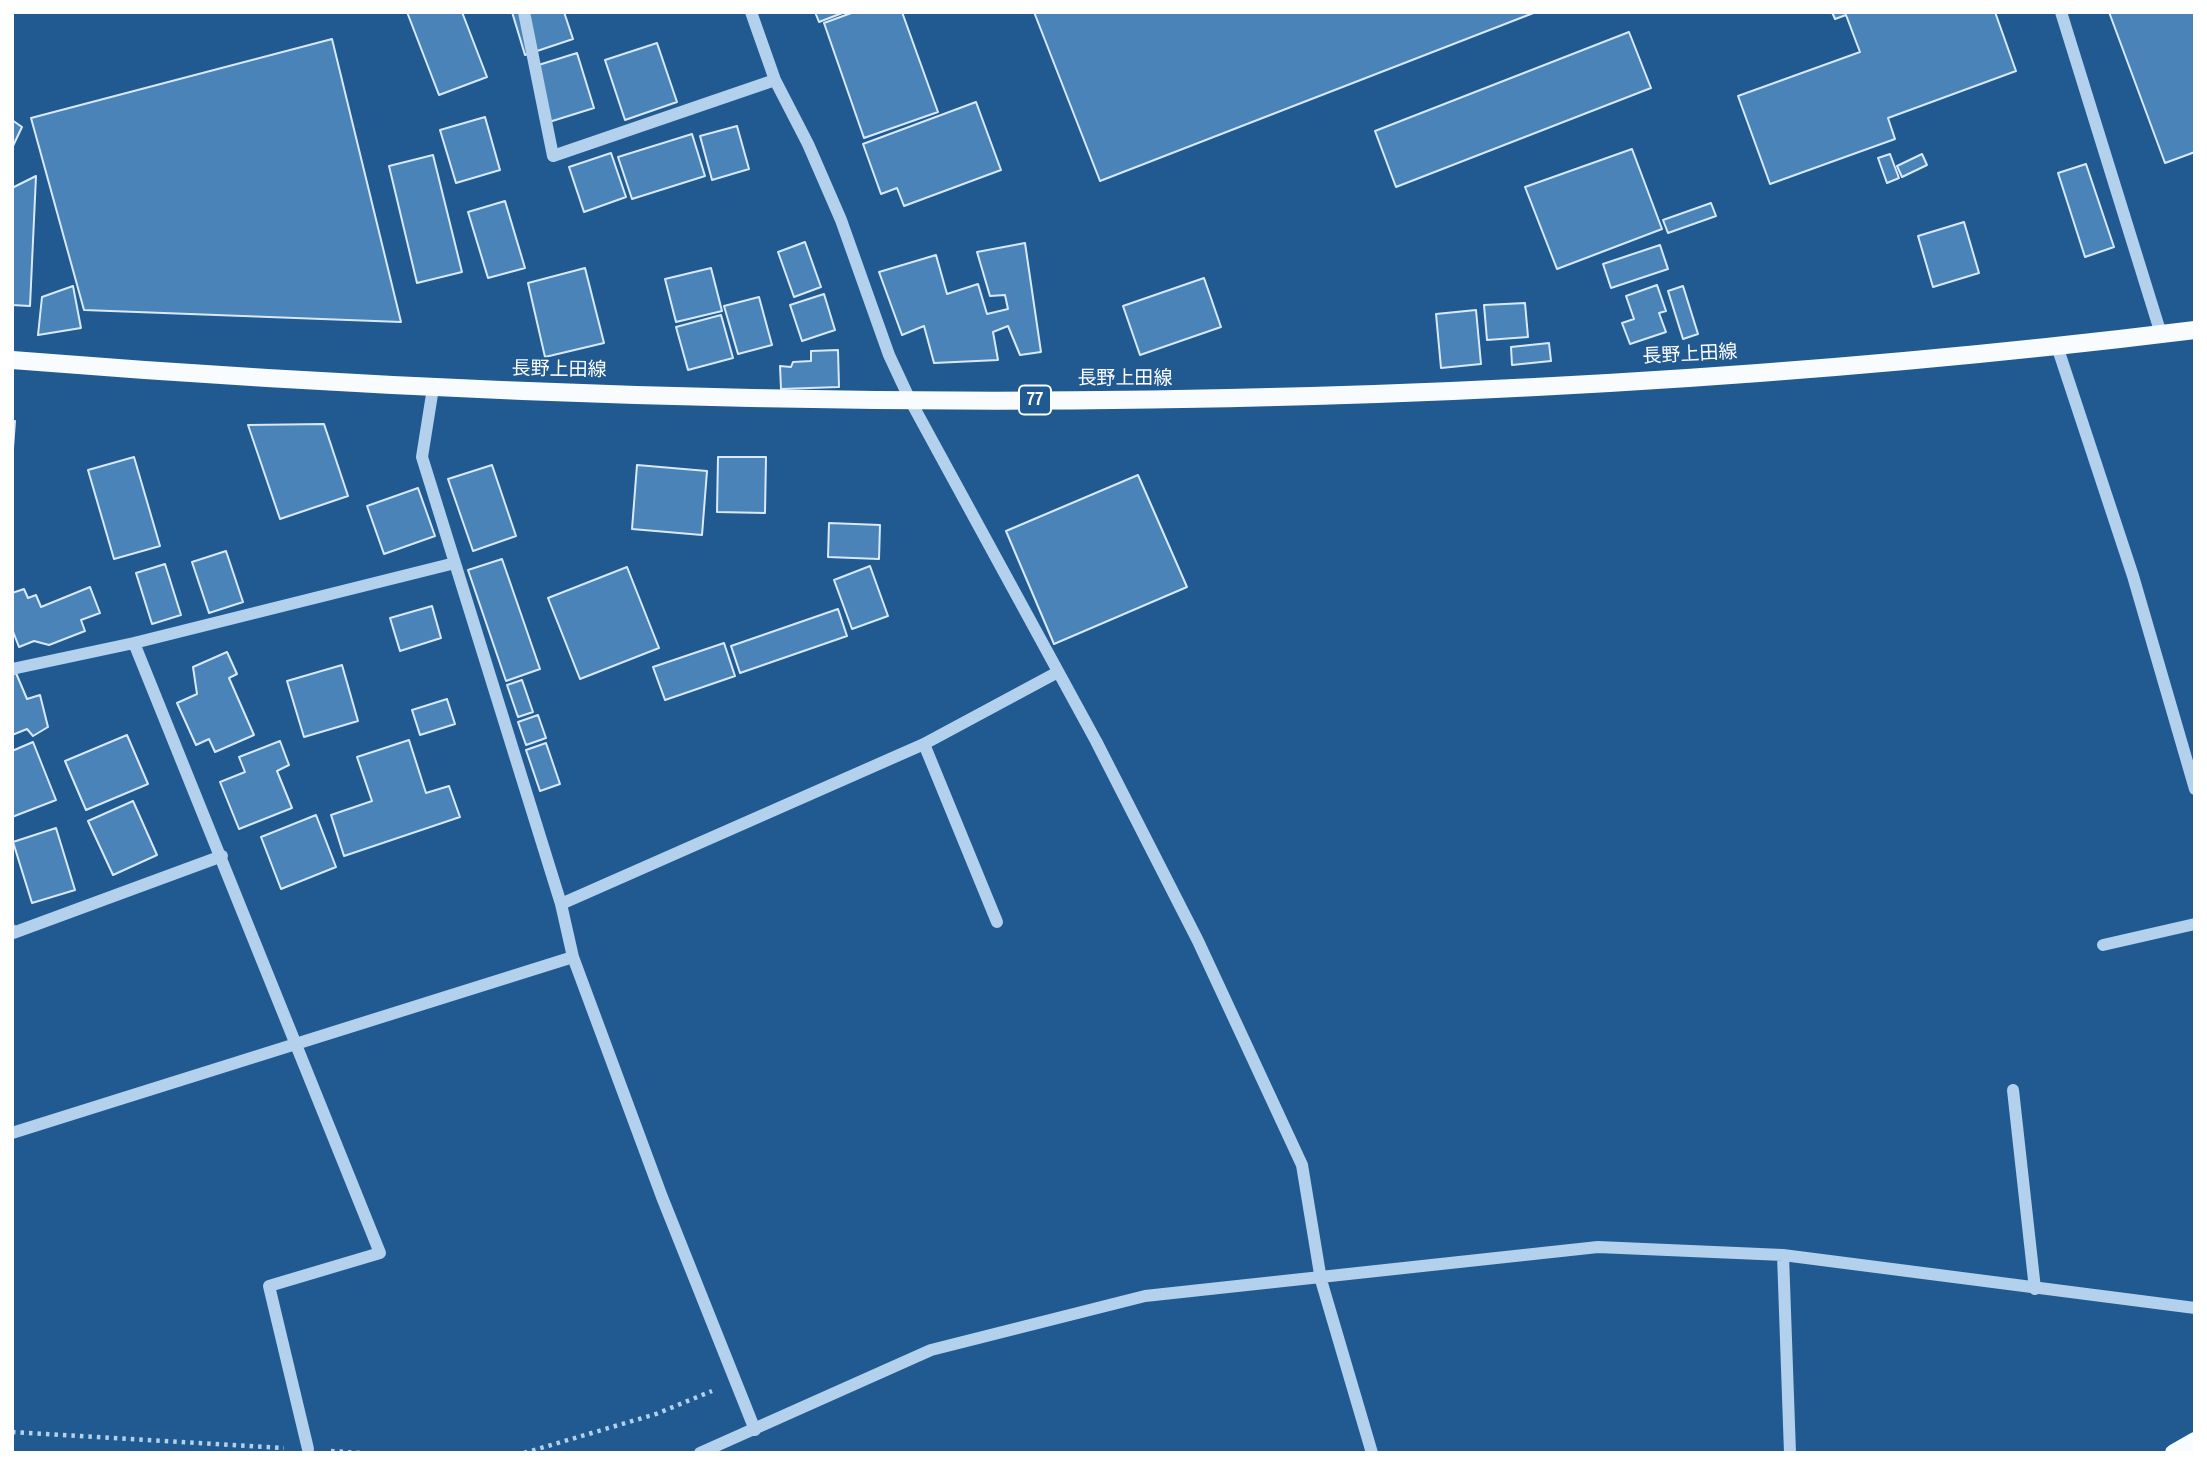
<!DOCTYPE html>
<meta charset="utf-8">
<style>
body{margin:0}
#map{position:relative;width:2207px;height:1465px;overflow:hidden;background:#215a91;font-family:"Archivo Narrow",sans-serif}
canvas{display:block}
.frame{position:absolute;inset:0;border:14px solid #fff;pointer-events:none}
</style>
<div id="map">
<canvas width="2207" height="1465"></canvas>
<div class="frame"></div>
</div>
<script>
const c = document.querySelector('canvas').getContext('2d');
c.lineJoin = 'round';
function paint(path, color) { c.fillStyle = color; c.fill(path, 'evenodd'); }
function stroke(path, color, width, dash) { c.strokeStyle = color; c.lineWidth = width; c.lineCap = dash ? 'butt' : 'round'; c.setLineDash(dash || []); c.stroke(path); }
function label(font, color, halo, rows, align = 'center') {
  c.font = font + ' "Archivo Narrow","Noto Sans JP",sans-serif'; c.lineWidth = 5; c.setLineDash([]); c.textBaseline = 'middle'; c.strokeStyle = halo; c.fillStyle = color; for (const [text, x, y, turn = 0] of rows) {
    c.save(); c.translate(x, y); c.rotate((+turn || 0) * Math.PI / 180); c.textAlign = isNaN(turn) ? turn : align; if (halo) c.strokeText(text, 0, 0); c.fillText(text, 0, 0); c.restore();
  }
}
const building = new Path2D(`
 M407,12H462L487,77L439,95Z
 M512,12H564L573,39L525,55Z
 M815,12H845L819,22Z
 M854,12H902L938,112L864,138L824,23Z
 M1034,12H1536L1100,181Z
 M1832,12H1995L2016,71L1888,118L1895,139L1770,184L1738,96L1860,52L1846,15L1835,19Z
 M2109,12H2195V152L2165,163Z
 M1629,32L1651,88L1396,187L1375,131Z
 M332,39L401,322L84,310L31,118Z
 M657,43L677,102L625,120L605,60Z
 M577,53L594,108L549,122L532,67Z
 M976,102L1001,170L904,206L897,188L881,194L863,144Z
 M485,117L500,170L456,183L440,130Z
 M12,120L22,127L12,148Z
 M737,126L749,169L712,180L700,136Z
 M692,134L705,176L632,199L618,157Z
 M1632,149L1662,229L1557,269L1525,187Z
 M611,153L626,197L584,212L569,167Z
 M1890,154L1899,178L1887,183L1878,158Z
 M1922,154L1927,165L1902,177L1897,166Z
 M433,155L462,272L417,283L389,166Z
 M2086,164L2114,247L2085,257L2058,173Z
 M36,176L30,306L12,305V188Z
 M505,201L525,268L488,278L468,212Z
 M1711,203L1716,216L1668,233L1663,220Z
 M1964,222L1979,273L1933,287L1918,236Z
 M805,242L821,287L794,297L778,252Z
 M1025,243L1041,352L1020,355L1008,326L993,332L998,360L934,363L924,326L902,335L879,272L936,255L947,294L978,284L987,314L1008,309L1005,295L990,296L977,252Z
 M1660,245L1668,269L1611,288L1603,264Z
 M585,268L604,343L545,357L528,283Z
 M711,268L722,311L676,322L665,279Z
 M1204,278L1221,327L1140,355L1123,306Z
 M1657,285L1666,311L1659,313L1666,332L1630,344L1622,323L1634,319L1626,296Z
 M73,286L81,328L38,335L42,297Z
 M1683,286L1698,334L1683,339L1668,291Z
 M824,294L835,330L802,341L790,305Z
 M759,297L772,345L738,354L724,306Z
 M1525,303L1528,337L1487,340L1484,305Z
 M1476,310L1481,364L1441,368L1436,314Z
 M721,315L733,358L688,370L676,327Z
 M1549,343L1551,361L1512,365L1511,347Z
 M838,350L839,387L781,389L780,366L791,367L793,362L811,361V351Z
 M12,421H15L12,462Z
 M324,424L348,496L280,519L248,425Z
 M134,457L160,546L114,559L88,470Z
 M718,457H766L765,513L717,512Z
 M492,465L516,536L473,551L448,479Z
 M637,465L707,471L702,535L632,529Z
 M1138,475L1187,587L1054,644L1006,531Z
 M418,488L435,536L384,554L367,506Z
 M829,523L880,525L879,559L828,557Z
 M226,551L243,602L209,613L192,562Z
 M502,559L540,669L506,681L468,570Z
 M165,564L181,615L152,624L136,573Z
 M870,566L888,616L852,629L834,580Z
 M627,567L659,648L580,679L548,598Z
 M90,587L100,613L81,620L85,631L49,645L34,641L19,647L12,629V593L24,589L28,598L36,595L41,607Z
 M432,606L441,638L400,651L390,618Z
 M838,609L847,636L740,673L731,646Z
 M724,643L735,676L665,700L653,667Z
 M227,652L237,674L229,678L254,735L215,752L209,739L196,745L177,703L197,694L193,667Z
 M342,665L358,721L304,737L287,681Z
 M16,673L27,699L40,695L48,727L33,736L27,729L12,735V675Z
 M522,680L533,712L518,717L507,685Z
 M447,699L455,724L420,735L412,710Z
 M538,715L546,738L526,745L518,722Z
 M127,735L148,784L86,810L65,761Z
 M409,740L426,793L449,786L460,817L344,856L331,815L372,801L357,757Z
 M280,741L289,765L277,771L292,808L239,829L220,782L245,772L239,757Z
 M33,742L56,800L12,817V751Z
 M546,743L560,784L540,791L526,750Z
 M133,801L157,855L113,875L88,821Z
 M316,815L336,867L281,889L261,837Z
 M56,828L75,890L32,903L13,842Z`);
paint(building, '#4a83b8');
stroke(building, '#d8eaf9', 2);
stroke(new Path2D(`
 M12,1432L284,1448
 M331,1451L360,1453
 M524,1453L656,1414L712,1391`), '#b3d1ed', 4.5, [3.5, 5]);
stroke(new Path2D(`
 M524,12L553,156L775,80
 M751,12L775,80L808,144L841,220L889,355L910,400L1096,741L1198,941L1302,1165L1321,1280L1372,1453
 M2061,12L2161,334
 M2057,346L2133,576L2195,789
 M433,388L422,457L561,904L573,957L662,1197L755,1430
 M134,643L380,1253L269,1286L308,1449
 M12,669L134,643L455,563
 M924,744L997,922
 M561,904L924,744L1058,672
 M12,930L13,933L222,856
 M2103,945L2195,924
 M2013,1090L2035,1289
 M12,1133L573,957
 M1783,1255L1790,1453
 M700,1453L931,1350L1145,1296L1598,1247L1783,1255L2195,1308`), '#b3d1ed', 12);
stroke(new Path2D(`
 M12,360C736,418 1474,419 2195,330
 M2174,1453L2195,1441`), '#f9fcff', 18);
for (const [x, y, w] of [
 [1035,400,32]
]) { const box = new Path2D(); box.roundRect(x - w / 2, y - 14.5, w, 29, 5); c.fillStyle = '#215a91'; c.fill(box); stroke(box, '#fff', 2); }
label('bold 18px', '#fff', null, [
 ["77",1035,400]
]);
label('19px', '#fff', '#215a91', [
 ["長野上田線",1690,355,-3],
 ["長野上田線",559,370,1],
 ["長野上田線",1125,379]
]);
</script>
